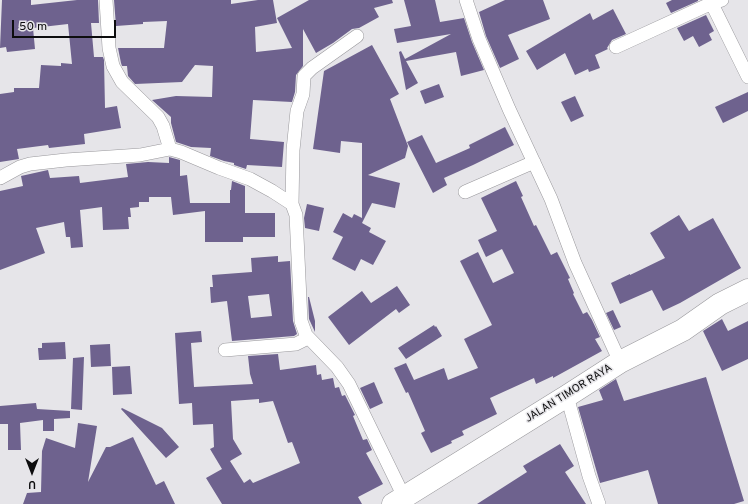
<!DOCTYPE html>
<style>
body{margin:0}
#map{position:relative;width:748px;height:504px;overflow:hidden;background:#e6e5e9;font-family:Overpass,sans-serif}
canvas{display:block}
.north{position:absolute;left:12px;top:452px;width:40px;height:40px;-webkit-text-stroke:3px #e6e5e9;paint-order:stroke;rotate:180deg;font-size:11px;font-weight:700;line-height:16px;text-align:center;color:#0d0d0e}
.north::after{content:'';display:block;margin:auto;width:14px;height:18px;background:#0d0d0e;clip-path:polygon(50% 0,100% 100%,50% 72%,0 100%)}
.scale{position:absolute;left:12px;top:20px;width:104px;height:18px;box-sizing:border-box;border:2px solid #0d0d0e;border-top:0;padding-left:5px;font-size:12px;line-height:14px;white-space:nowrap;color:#0d0d0e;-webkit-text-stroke:3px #e6e5e9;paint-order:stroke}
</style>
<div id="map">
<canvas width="748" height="504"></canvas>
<div class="north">U</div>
<div class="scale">50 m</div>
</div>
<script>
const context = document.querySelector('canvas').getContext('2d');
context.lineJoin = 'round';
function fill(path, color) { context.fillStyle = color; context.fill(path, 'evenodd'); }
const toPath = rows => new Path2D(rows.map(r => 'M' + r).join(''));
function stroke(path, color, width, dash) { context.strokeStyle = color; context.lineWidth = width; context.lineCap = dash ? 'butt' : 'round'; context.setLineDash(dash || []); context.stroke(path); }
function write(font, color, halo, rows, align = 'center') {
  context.font = font + ' Overpass,sans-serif'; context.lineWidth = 3; context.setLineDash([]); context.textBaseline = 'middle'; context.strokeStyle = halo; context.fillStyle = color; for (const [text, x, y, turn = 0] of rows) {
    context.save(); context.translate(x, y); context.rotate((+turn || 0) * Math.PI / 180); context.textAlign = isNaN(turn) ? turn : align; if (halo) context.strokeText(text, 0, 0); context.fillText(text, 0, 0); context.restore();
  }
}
const building = toPath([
 [2,0,31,0,31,5,77,0,98,0,99,23,91,23,94,57,103,57,104,60,105,108,117,106,121,128,84,134,85,144,49,148,48,145,17,149,19,159,0,162,0,94,14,92,14,88,39,88,41,65,61,66,61,63,72,64,68,24,33,28,35,49,7,52,6,47,0,48],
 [114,0,231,0,231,4,258,0,273,0,277,23,255,27,256,52,292,48,277,18,309,0,392,0,393,3,374,8,379,17,359,28,352,29,333,43,316,53,303,29,303,66,296,75,295,92,292,102,253,100,250,139,284,142,282,167,247,165,246,169,234,165,234,163,224,161,210,156,211,148,191,147,176,142,171,123,171,117,152,100,176,96,212,97,213,66,195,65,182,82,135,84,128,76,127,66,122,66,121,63,118,48,164,48,167,21,143,22,143,24,116,26],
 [404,0,435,0,440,22,464,18,472,42,484,70,461,76,456,52,406,61,418,83,406,90,399,52,401,51,405,59,451,34,397,43,394,29,411,26],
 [505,0,543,0,550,19,508,35,519,59,500,68,486,36,479,12],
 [672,0,698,0,698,1,671,13,666,3],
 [613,9,626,34,612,40,607,48,608,49,595,55,600,68,589,72,588,69,575,75,565,53,537,70,526,51,590,13,593,20],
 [706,15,714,31,709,34,712,40,699,47,693,36,684,41,677,28],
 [372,45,399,94,390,99,408,146,405,158,368,175,400,183,395,208,372,203,362,223,371,228,369,232,386,241,373,265,361,259,355,271,332,259,343,237,333,232,343,213,352,218,354,214,362,218,362,143,341,141,340,153,313,149,324,71],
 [439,84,444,97,425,104,420,91],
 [748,92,748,111,723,123,715,107],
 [575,96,584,116,571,122,561,102],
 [505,127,514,145,473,165,444,178,447,185,433,193,407,142,422,135,436,163,470,148,469,145],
 [169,157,180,160,180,176,187,175,190,203,230,203,230,190,231,190,232,181,245,186,245,213,275,213,275,237,243,237,243,242,205,242,205,211,173,215,171,197,149,197,149,202,139,202,139,207,130,208,131,217,128,217,129,229,103,230,102,207,80,210,83,247,71,248,70,237,66,237,64,222,36,228,45,253,0,270,0,191,23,186,21,176,48,170,50,178,79,176,80,183,128,177,126,164,148,162,169,163],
 [516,181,523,196,521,197,534,226,536,225,551,255,557,252,570,278,568,279,574,293,573,294,583,314,587,312,592,320,600,337,595,339,602,351,553,378,553,376,536,384,534,378,490,398,497,414,462,431,464,435,451,441,452,443,431,453,421,433,425,431,408,392,406,393,394,368,406,363,414,380,444,368,448,380,478,368,464,339,492,325,460,261,478,252,493,283,514,273,502,249,486,257,478,240,497,231,481,198],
 [307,204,324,208,319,231,305,228,304,218],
 [679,215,689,231,713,218,741,268,680,303,663,311,652,290,620,304,611,283,630,274,630,275,665,258,650,233],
 [278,256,278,262,290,261,293,321,297,334,294,336,232,341,227,301,211,303,210,287,213,287,212,275,252,272,251,258],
 [269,294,272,316,251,318,248,296],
 [397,286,410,305,399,313,396,309,349,345,328,317,362,291,371,303],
 [308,297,309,297,315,321,315,332,309,319],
 [613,310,621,327,614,330,606,313],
 [722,319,728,331,748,321,748,359,722,371,703,331],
 [434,325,435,327,436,326,442,336,406,359,398,348],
 [201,331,202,342,191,343,194,387,253,384,250,374,248,356,278,354,280,370,316,365,317,375,321,374,322,380,333,378,335,388,339,387,342,396,345,395,355,415,353,416,363,440,367,439,372,450,366,453,383,484,358,497,362,504,222,504,206,478,222,469,210,449,214,447,213,424,193,425,192,403,179,404,175,333],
 [259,399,259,403,273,401,288,443,292,442,300,463,253,483,250,479,244,483,230,461,242,454,233,439,231,401],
 [65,342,66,359,39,360,38,348,42,348,42,343],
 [110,344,111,366,91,367,90,345],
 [84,357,82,410,71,409,73,358],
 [130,366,132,394,113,395,112,367],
 [706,377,744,501,734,504,658,504,648,470,600,483,578,407,603,400,599,390,616,379,624,401],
 [374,382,383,403,370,409,360,388],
 [36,403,37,409,70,411,70,418,54,419,54,431,43,431,43,420,20,423,21,450,8,450,8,424,0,424,0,406],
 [122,408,162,428,179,447,166,458,121,409],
 [78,423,97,426,88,482,106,447,110,447,133,437,156,485,164,481,175,504,23,504,27,493,41,492,42,451,46,438,75,448],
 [560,444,574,466,565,472,586,504,477,504,527,472,523,466]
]);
const minor = toPath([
 [106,0,109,48,113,66,122,82,158,117,163,126,170,149],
 [466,0,479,39,509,109,551,199,575,263,620,362],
 [710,0,748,77],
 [616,47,712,3,722,0],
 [0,178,20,167,30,164,66,160,140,155,170,149,181,152,219,168,250,179,272,191,292,204,296,215,301,321,306,335,337,367,349,384,404,497],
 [465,192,534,162],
 [292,204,293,150,297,111,303,94,304,76,312,68,357,36],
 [225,350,296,344,304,340,306,335],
 [567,396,589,476,599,504]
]);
const trunk = toPath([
 [393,504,567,396,620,362,683,330,720,304,748,290]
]);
const streetNames = [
 ["JALAN TIMOR RAYA",569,394,-32]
];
fill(building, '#6e628e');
stroke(minor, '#99989c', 14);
stroke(trunk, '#99989c', 23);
stroke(minor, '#fff', 13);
stroke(trunk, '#fff', 22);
write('11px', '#0d0d0e', '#e6e5e9', streetNames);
</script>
